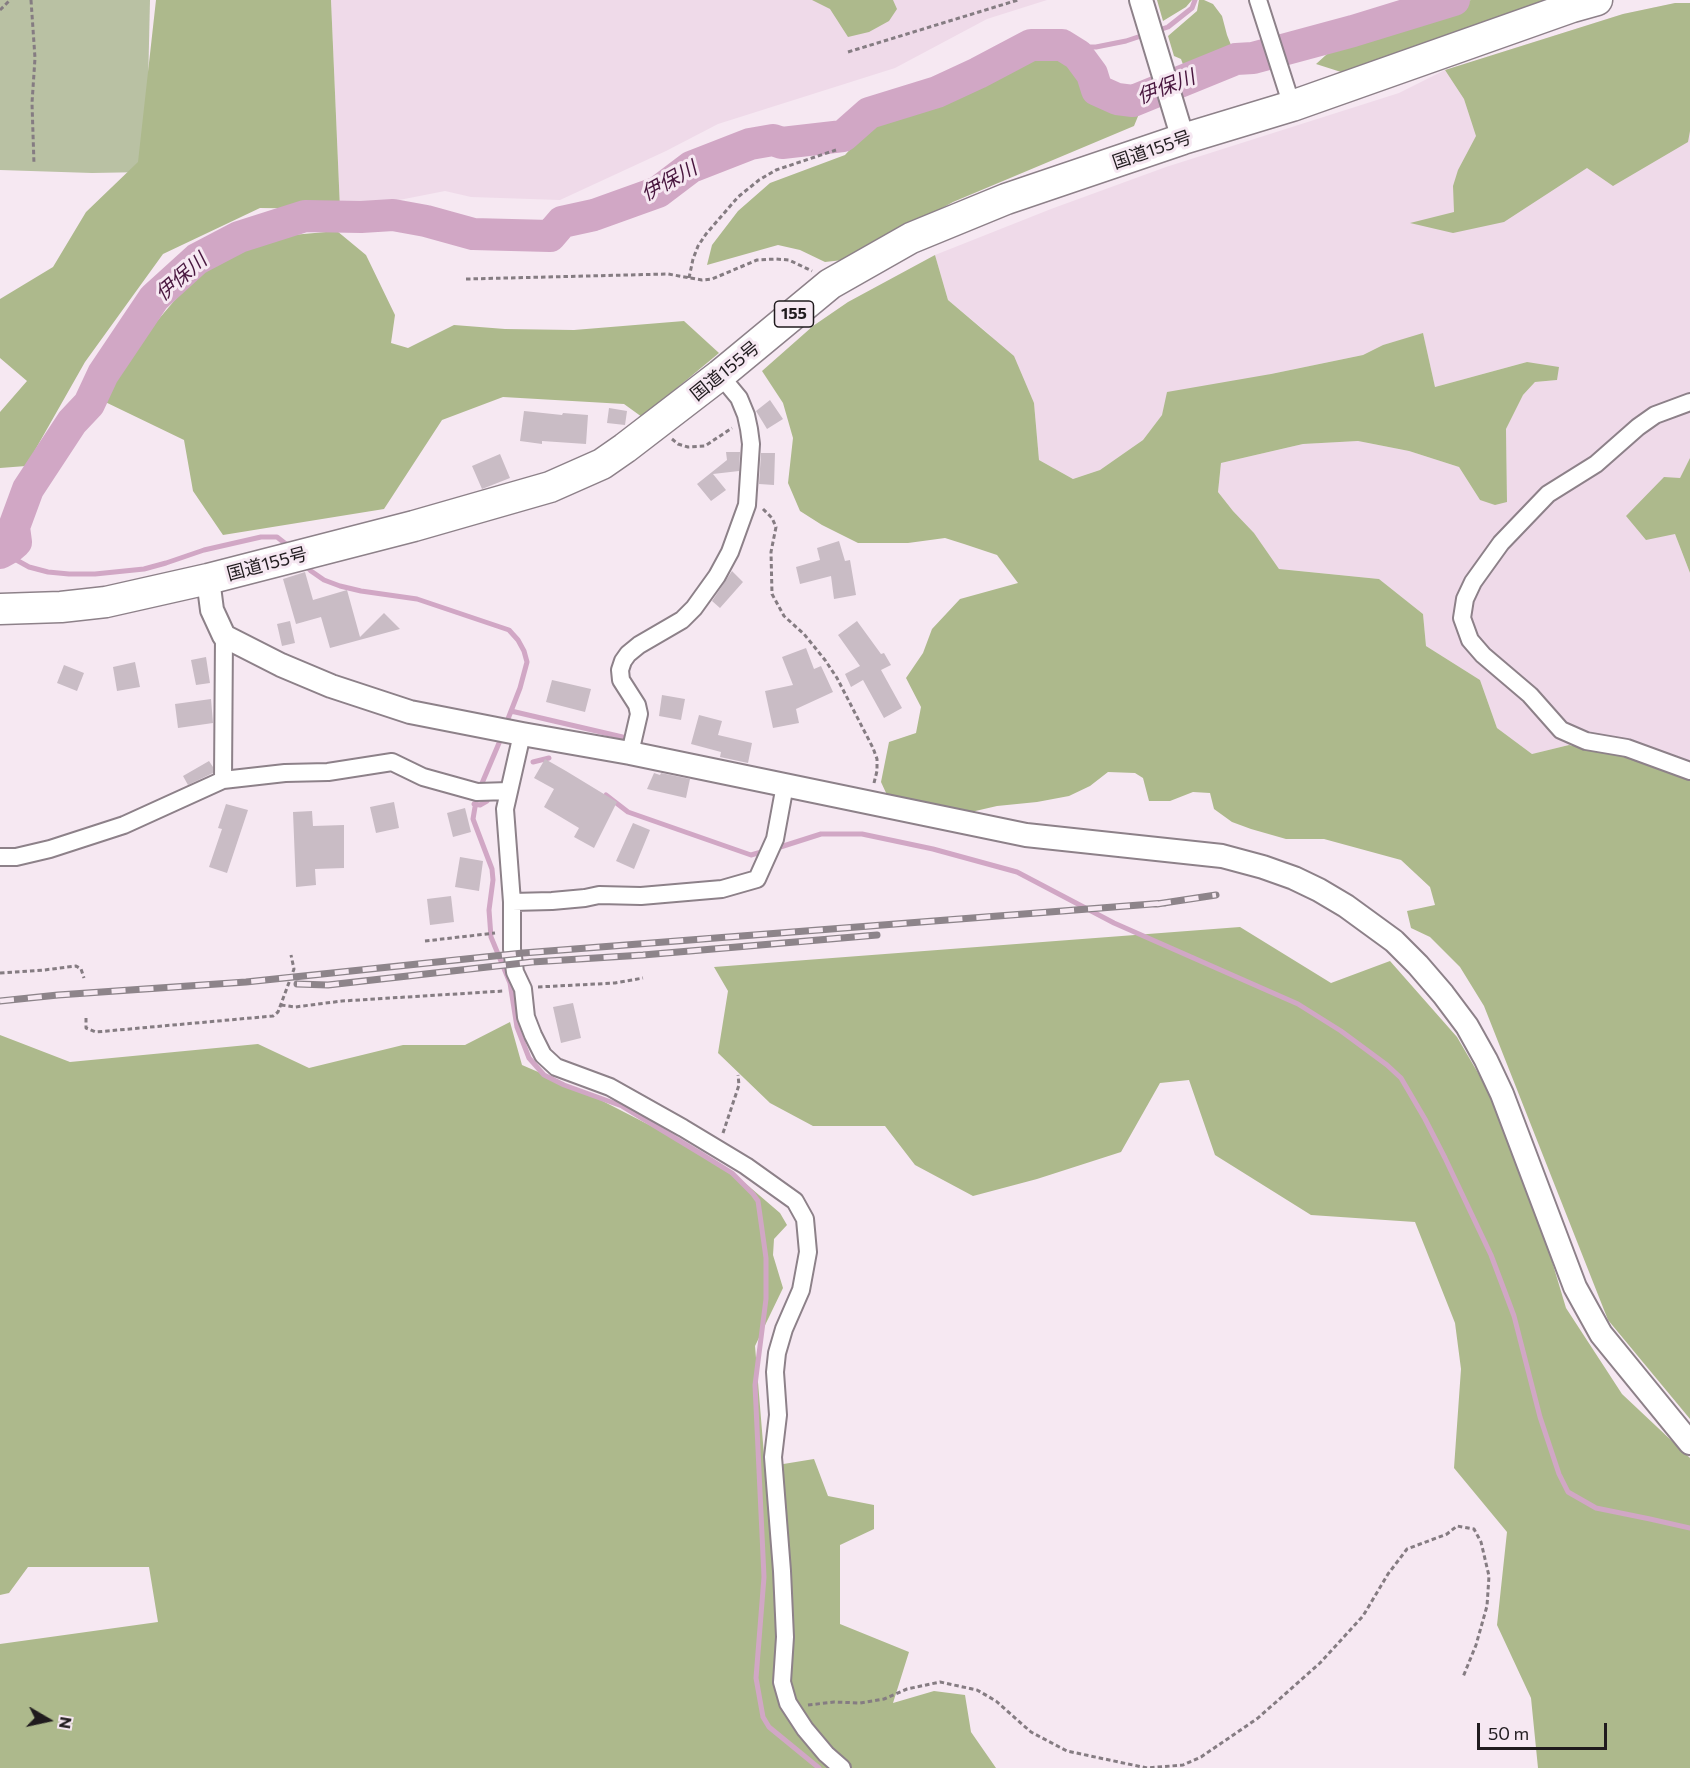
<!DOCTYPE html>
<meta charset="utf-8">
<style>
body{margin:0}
#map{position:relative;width:1690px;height:1768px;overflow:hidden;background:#f6e8f2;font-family:Commissioner,sans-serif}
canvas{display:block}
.north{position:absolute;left:18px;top:1690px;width:60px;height:60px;-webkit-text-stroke:4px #f6e8f2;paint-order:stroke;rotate:99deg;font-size:16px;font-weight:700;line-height:24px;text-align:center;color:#201b1e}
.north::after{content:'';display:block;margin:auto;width:21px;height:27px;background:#201b1e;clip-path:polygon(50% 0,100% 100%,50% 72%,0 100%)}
.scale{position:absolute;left:1477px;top:1723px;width:130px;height:27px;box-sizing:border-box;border:3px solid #201b1e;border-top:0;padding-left:8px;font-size:18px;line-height:21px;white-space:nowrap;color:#201b1e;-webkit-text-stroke:4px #f6e8f2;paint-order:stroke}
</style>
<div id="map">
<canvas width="1690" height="1768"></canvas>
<div class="north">N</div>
<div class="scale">50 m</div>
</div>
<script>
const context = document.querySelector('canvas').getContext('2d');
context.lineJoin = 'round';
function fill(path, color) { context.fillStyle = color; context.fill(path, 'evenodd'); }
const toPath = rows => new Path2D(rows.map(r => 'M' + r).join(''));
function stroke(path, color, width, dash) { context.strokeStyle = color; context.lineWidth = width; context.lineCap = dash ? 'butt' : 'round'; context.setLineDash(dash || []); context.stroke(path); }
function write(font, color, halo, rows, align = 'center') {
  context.font = font + ' Commissioner,"Noto Sans JP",sans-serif'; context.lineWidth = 6; context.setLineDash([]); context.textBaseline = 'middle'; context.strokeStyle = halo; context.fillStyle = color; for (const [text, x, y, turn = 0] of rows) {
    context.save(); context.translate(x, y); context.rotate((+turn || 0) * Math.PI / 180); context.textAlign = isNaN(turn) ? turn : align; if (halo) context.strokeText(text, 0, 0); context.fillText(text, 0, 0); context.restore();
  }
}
const built = toPath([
 [331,0,1047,0,987,19,895,68,718,124,666,151,560,200,471,197,445,191,389,202,340,209],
 [1675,3,1690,3,1690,458,1680,478,1675,534,1690,573,1690,775,1569,745,1532,754,1497,728,1480,680,1426,646,1423,614,1379,579,1279,569,1254,533,1233,511,1218,492,1221,463,1303,444,1358,441,1409,451,1459,467,1480,500,1507,502,1506,429,1523,395,1535,382,1557,380,1527,362,1435,387,1423,334,1383,345,1363,355,1271,374,1162,415,1143,440,1100,470,1073,479,1039,460,1034,403,990,335,948,300,935,255,1051,209,1166,167,1399,93,1445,70,1623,14]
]);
const green = toPath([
 [0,0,150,0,146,172,92,173,0,170]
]);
const forest = toPath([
 [156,0,331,0,340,209,260,208,163,254,85,362,26,466,0,468,0,412,27,381,0,358,0,299,53,267,86,212,138,162],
 [812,0,893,0,897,9,889,21,869,32,848,37,830,9],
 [1157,0,1192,0,1186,7,1163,21],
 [1199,0,1204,0,1213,4,1222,16,1227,35,1235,55,1186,73,1181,59,1174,56,1168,36,1197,11],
 [1471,0,1552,0,1341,72,1316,64,1346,37],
 [1675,3,1690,3,1690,131,1688,142,1613,186,1587,168,1504,222,1453,233,1410,223,1454,212,1453,186,1458,170,1476,136,1464,99,1445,70,1623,14],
 [1062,53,1074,61,1086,76,1091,90,1110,106,1129,106,1141,109,1134,126,953,202,852,259,825,262,800,250,778,245,707,265,712,245,738,211,770,183,845,155,855,144,869,121,916,107,975,84,1017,62,1039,55],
 [337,231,366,255,395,315,391,343,408,348,454,325,505,329,574,330,684,321,719,353,642,417,624,404,503,397,442,420,384,509,223,535,193,491,184,440,99,399,141,340,191,281,259,238],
 [935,255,948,300,1014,356,1034,403,1039,460,1073,479,1100,470,1143,440,1162,415,1167,392,1271,374,1363,355,1383,345,1423,333,1435,387,1527,362,1559,367,1557,380,1535,382,1523,395,1506,429,1507,502,1495,505,1480,500,1459,467,1409,451,1358,441,1303,444,1221,463,1218,492,1233,511,1254,533,1279,569,1379,579,1423,614,1426,646,1480,680,1497,728,1532,754,1569,745,1643,760,1690,775,1690,1419,1608,1320,1484,1006,1460,967,1430,937,1411,928,1407,911,1435,905,1430,887,1401,860,1324,839,1286,839,1251,829,1232,822,1214,809,1210,793,1193,792,1170,801,1149,801,1143,778,1135,773,1108,772,1090,786,1069,796,1037,802,997,806,971,812,887,795,881,782,889,742,916,733,921,707,906,678,923,653,932,629,960,599,1018,583,997,555,964,544,945,538,908,543,858,543,822,525,800,511,788,483,793,438,783,403,762,371,813,326,848,302],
 [1690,458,1690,573,1675,534,1646,540,1626,516,1664,477,1680,478],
 [1240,927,1331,983,1390,961,1457,1037,1495,1102,1542,1228,1566,1308,1622,1394,1690,1458,1690,1768,1538,1768,1531,1698,1497,1625,1507,1532,1454,1468,1461,1369,1455,1323,1415,1222,1311,1215,1215,1155,1189,1080,1160,1083,1121,1152,1037,1179,973,1196,915,1165,885,1126,813,1126,770,1103,718,1053,728,991,714,967],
 [510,1022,522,1065,587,1093,659,1130,745,1183,780,1213,787,1225,774,1239,773,1255,783,1288,755,1346,765,1467,814,1459,828,1496,874,1505,874,1529,840,1545,840,1624,909,1652,893,1703,934,1691,965,1695,971,1732,996,1768,0,1768,0,1644,158,1622,149,1567,28,1567,9,1593,0,1595,0,1035,70,1062,258,1044,309,1068,403,1045,465,1045]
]);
const stream = toPath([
 [1156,31,1168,27,1192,8,1195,0],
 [1065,47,1096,47,1126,41,1147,34],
 [2,552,29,567,48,572,69,574,95,574,144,569,166,563,204,550,261,537,277,537,291,548],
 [305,564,311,571,324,580,340,586,361,591,417,599,509,630,518,640,524,651,527,662,520,688,506,724],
 [511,711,631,739],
 [502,736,477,795,473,819,492,869,493,880,489,910,491,937,510,983,517,1027,529,1058,544,1075,564,1085,622,1106,703,1155,732,1173,753,1194,758,1201,766,1258,766,1299,755,1385,764,1577,756,1678,763,1717,769,1727,819,1768],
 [533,762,549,758],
 [606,795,628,812,751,855,765,851],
 [474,804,480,805,487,801],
 [774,849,821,834,862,834,933,849,1017,872,1114,923,1298,1004,1341,1031,1387,1065,1401,1078,1425,1119,1445,1158,1491,1255,1514,1316,1540,1417,1559,1474,1568,1492,1596,1508,1650,1519,1690,1528]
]);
const river = toPath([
 [0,553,9,548,16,542,14,527,28,489,72,422,89,404,103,374,154,298,197,259,239,237,305,216,361,217,393,215,426,221,473,234,550,236,562,222,594,215,658,192,691,167,750,144,773,140,782,143,843,136,869,113,937,92,978,73,1031,45,1062,45,1078,55,1092,74,1097,90,1117,99,1133,101,1236,59,1253,58,1353,31,1454,0]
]);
const building = toPath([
 [770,400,783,419,767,429,756,411],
 [609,408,627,411,625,425,607,423],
 [524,411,562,415,563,413,588,415,586,444,542,441,542,444,520,441],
 [726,452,740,452,739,471,713,474,726,490,711,501,697,484,727,460],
 [761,453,775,453,774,485,759,484],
 [500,454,510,478,482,489,472,466],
 [839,541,845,561,850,560,856,595,834,599,831,576,800,584,796,567,820,560,817,548],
 [732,571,743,582,720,608,712,601],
 [305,572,313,600,347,590,360,637,384,613,400,629,330,648,321,617,296,624,283,579],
 [290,621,295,643,282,646,277,624],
 [857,621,881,654,884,653,891,665,881,670,902,708,884,718,863,680,851,687,845,674,860,666,838,635],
 [806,648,814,669,821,666,833,692,796,709,799,723,773,728,765,691,793,685,782,657],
 [206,657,210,683,196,685,191,660],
 [135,662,140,687,117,691,113,667],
 [64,665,84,673,77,691,57,683],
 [552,680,591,689,585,712,546,702],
 [662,695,685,699,681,720,659,716],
 [211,699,213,723,178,728,175,704],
 [699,715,722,721,718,735,752,743,748,763,720,757,721,752,691,744],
 [545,759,566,771,617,802,594,848,574,837,579,828,544,807,554,789,534,778],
 [209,761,213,767,213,773,188,785,183,776],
 [654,773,660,775,661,773,690,779,686,798,647,789],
 [394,802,399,828,376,833,370,807],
 [226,804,248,810,227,873,209,867,222,829,218,828],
 [465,808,471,832,453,837,447,813],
 [312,811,313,826,344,825,344,868,315,869,316,885,296,887,293,812],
 [633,823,650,830,634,869,616,861],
 [460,857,483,861,479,891,455,887],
 [451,896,454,922,430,925,427,899],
 [573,1003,581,1038,561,1043,553,1007]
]);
const path = toPath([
 [31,0,35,58,32,103,34,164],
 [0,10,10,0],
 [848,52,1018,0],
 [689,278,693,259,698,246,706,234,738,197,759,180,776,170,836,150],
 [466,279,668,274,702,280,712,279,757,260,776,259,789,260,812,271],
 [672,439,678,444,688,447,705,446,732,428],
 [763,509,772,518,776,527,771,552,772,594,784,616,804,634,825,660,837,678,873,748,877,759,877,771,874,783],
 [425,941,495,933],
 [0,973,44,970,76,966,81,969,84,978],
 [538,987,615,983,643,978],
 [281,1005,295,1007,342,1001,504,991],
 [86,1018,86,1028,96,1032,273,1016,278,1012,294,969,291,955],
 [723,1133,739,1085,738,1075],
 [808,1705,834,1702,860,1703,884,1699,907,1689,940,1682,977,1690,996,1701,1031,1732,1067,1751,1147,1768,1183,1765,1201,1757,1258,1718,1320,1663,1363,1616,1388,1574,1407,1549,1447,1534,1457,1526,1474,1529,1481,1542,1489,1576,1487,1606,1476,1645,1463,1677]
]);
const street = toPath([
 [1258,0,1292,106],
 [1690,402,1655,415,1638,427,1596,464,1548,494,1501,543,1473,582,1465,599,1462,618,1470,640,1483,655,1530,695,1561,730,1586,741,1627,748,1690,771],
 [522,734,505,809,512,902,512,949,515,972,523,989,526,1017,533,1035,543,1055,556,1067,610,1087,683,1128,746,1166,795,1201,805,1219,808,1252,801,1290,784,1329,777,1353,775,1372,778,1415,773,1457,782,1571,785,1637,782,1682,788,1703,805,1729,826,1754,842,1768],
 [630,753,639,714,637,705,621,680,620,670,623,661,628,654,639,645,682,620,694,608,717,576,730,552,747,505,751,444,749,429,746,415,739,398,720,375],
 [223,780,224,636],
 [0,857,16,857,50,849,124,825,223,780,285,773,328,772,392,762,423,777,477,792,509,791],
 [512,902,552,901,585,898,599,895,641,896,722,889,757,879,775,839,785,785]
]);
const secondary = toPath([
 [1141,0,1183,139],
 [208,579,212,610,224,636,281,665,331,686,410,712,522,734,630,753,1026,835,1222,856,1263,867,1294,878,1319,890,1346,906,1394,941,1418,965,1443,994,1467,1026,1486,1060,1502,1094,1575,1287,1601,1334,1690,1443]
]);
const highway = toPath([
 [0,609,61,607,106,602,208,579,414,526,550,487,602,464,625,448,720,375,830,284,911,238,1006,199,1183,139,1292,106,1572,7,1597,0]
]);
const rail = toPath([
 [1157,904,1216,895],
 [297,984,328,985,532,962,643,955,877,935],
 [0,1001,58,995,246,982,523,953,1165,903]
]);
const shields = [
 [794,314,39]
];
const shieldNames = [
 ["155",794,314]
];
const streetNames = [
 ["国道155号",1152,150,-19],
 ["国道155号",725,371,-39],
 ["国道155号",267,564,-15]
];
const waterNames = [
 ["伊保川",1166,87,-21],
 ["伊保川",669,181,-29],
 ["伊保川",181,277,-41]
];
fill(built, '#efdae9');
fill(green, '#b9c1a3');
fill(forest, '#adb98c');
stroke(stream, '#d1a7c5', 5);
stroke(river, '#d1a7c5', 32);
fill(building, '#c9bcc5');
stroke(street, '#8d8189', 20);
stroke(secondary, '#8d8189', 26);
stroke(highway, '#8d8189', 33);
stroke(path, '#857c82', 3, [4.5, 3]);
stroke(street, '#fff', 16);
stroke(secondary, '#fff', 22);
stroke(highway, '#fff', 30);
stroke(rail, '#8d848a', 7);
stroke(rail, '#f6e8f2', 4.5, [14]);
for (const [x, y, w] of shields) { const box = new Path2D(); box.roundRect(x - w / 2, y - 13, w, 26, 4.5); context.fillStyle = '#f6e8f2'; context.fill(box); stroke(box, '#201b1e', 1.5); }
write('bold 16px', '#201b1e', null, shieldNames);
write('18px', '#201b1e', '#f6e8f2', streetNames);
write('italic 20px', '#48163e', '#f6e8f2', waterNames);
</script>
